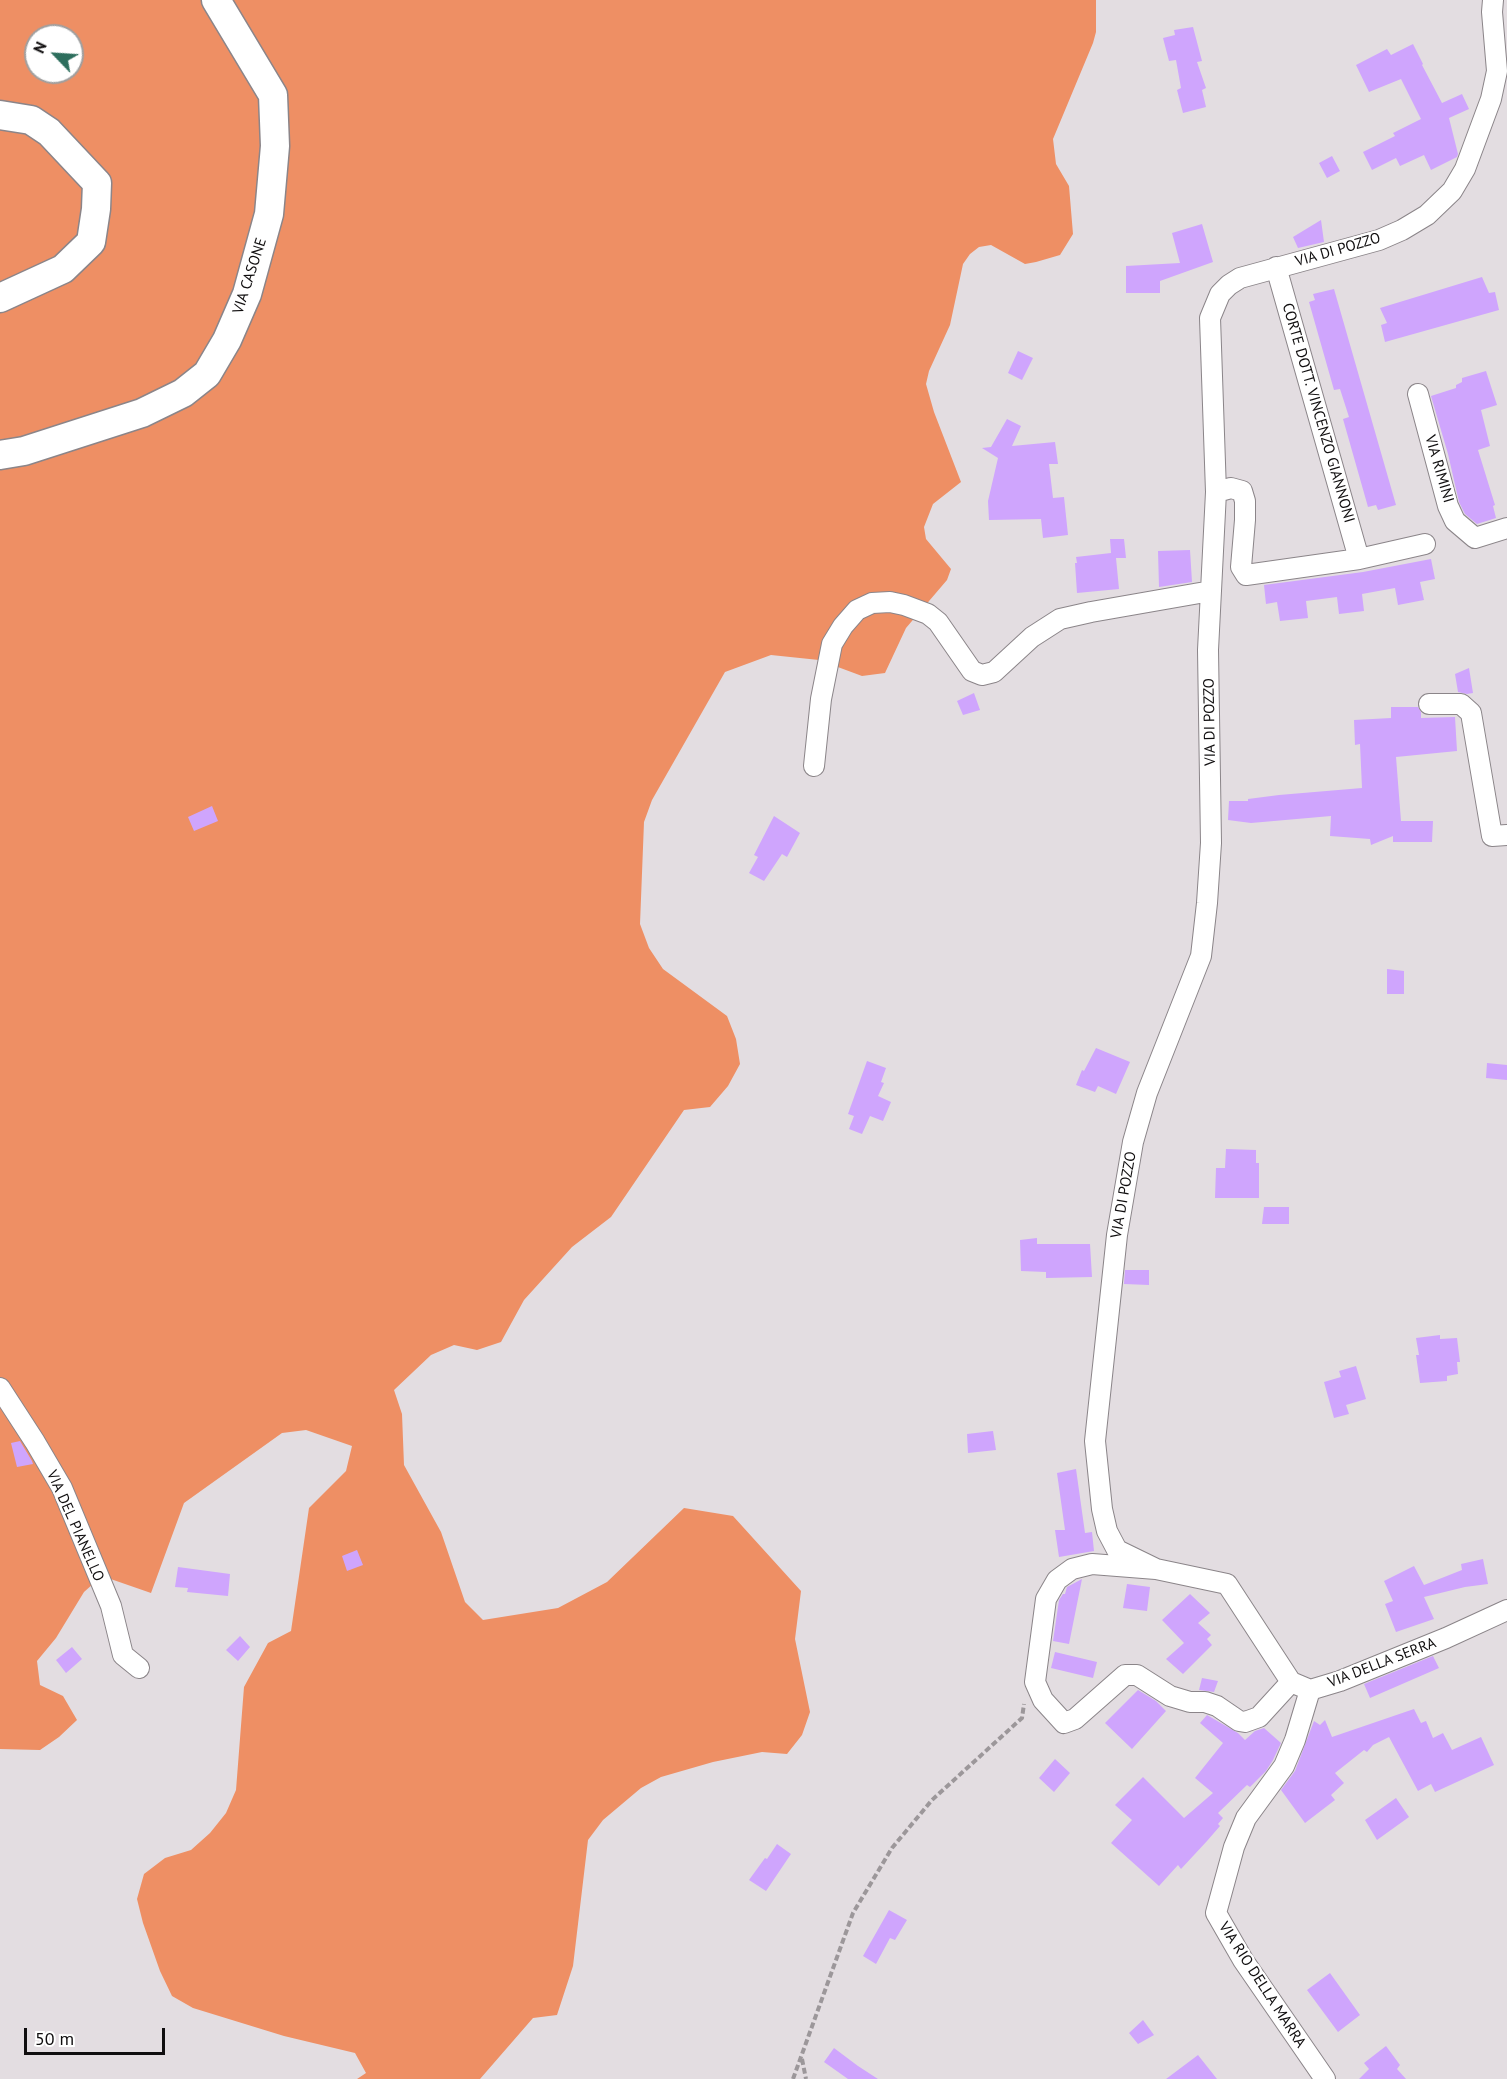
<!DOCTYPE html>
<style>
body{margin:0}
#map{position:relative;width:1507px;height:2079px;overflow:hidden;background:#e3dde1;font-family:"PT Sans",sans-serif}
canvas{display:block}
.north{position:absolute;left:24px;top:24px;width:60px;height:60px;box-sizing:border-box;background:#fff;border:2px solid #9f9f9f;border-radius:50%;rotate:295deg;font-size:16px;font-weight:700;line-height:24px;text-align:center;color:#100e0f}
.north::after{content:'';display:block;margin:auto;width:21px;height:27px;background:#2d6e5d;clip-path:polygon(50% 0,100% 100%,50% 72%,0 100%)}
.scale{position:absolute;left:24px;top:2028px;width:141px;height:27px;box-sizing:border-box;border:3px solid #100e0f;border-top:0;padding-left:8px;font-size:18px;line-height:21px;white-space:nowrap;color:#100e0f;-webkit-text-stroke:4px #fff;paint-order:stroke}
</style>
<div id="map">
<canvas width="1507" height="2079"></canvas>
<div class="north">N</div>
<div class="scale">50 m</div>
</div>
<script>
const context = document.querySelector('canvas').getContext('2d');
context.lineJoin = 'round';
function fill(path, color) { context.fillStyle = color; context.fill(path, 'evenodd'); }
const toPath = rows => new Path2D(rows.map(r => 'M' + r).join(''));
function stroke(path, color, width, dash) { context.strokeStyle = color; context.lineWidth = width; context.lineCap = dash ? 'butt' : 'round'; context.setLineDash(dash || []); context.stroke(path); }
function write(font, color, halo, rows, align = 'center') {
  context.font = font + ' "PT Sans",sans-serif'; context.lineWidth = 4.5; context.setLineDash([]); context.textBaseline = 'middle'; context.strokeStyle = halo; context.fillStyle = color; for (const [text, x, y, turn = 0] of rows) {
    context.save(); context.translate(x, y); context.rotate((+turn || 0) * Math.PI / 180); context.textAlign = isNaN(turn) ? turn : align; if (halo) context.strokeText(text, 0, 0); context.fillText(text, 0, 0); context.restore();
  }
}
const forest = toPath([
 [0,0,1096,0,1096,32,1093,43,1053,139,1056,164,1069,186,1073,234,1060,255,1036,262,1025,264,991,245,979,247,970,254,963,264,950,325,929,371,926,384,934,412,961,482,933,504,924,527,926,539,951,569,947,580,906,628,885,673,862,676,819,660,771,655,725,672,652,800,644,822,640,924,649,948,663,969,727,1016,736,1039,740,1064,728,1086,710,1107,684,1110,611,1217,572,1247,524,1300,501,1342,477,1350,454,1345,431,1355,394,1390,402,1414,404,1465,441,1532,465,1602,483,1620,558,1608,607,1582,684,1508,733,1516,801,1591,795,1639,810,1712,802,1735,787,1754,762,1752,713,1762,661,1777,641,1788,603,1820,588,1840,573,1966,557,2015,533,2018,480,2079,357,2079,366,2073,355,2053,284,2036,193,2008,172,1996,160,1971,143,1923,137,1899,144,1874,165,1858,191,1850,210,1833,226,1813,236,1790,244,1687,268,1643,291,1631,309,1508,346,1471,352,1446,306,1430,282,1433,184,1503,151,1593,102,1576,84,1592,56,1638,37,1661,40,1685,63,1696,77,1720,59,1737,40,1750,0,1749],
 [36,36,72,36,72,72,36,72]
]);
const building = toPath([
 [1193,27,1202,61,1197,62,1206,88,1202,90,1206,107,1183,113,1177,90,1181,88,1176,60,1169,61,1163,38,1175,35,1174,30],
 [1413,44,1423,64,1422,65,1442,103,1462,94,1469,109,1449,118,1458,154,1457,157,1431,170,1424,155,1400,166,1396,158,1372,170,1363,152,1395,136,1393,133,1421,119,1401,79,1369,92,1356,65,1387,49,1391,55],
 [1332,156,1340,171,1327,178,1319,163],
 [1321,220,1324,242,1298,248,1293,237],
 [1202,224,1213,262,1160,281,1160,293,1126,293,1126,266,1180,263,1172,233],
 [1482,277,1489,293,1495,292,1499,310,1385,342,1381,325,1387,323,1380,308],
 [1334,289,1396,505,1378,510,1376,505,1368,507,1343,419,1349,417,1340,389,1334,390,1309,302,1315,300,1313,294],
 [1018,351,1033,358,1022,380,1008,373],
 [1486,371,1497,405,1481,410,1490,446,1478,450,1495,505,1493,506,1496,518,1477,524,1465,514,1459,502,1448,454,1431,396,1456,388,1456,385,1462,382,1462,378],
 [1007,419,1021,426,1012,446,1055,442,1058,464,1049,464,1053,498,1064,497,1068,535,1043,538,1041,519,989,520,988,501,998,458,982,448,991,447],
 [1110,539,1124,539,1126,558,1116,558,1119,589,1077,593,1075,563,1077,563,1076,557,1111,553],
 [1190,550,1192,582,1159,587,1158,551],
 [1431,559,1435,579,1420,582,1424,600,1398,605,1395,588,1362,594,1364,611,1339,614,1337,597,1306,601,1308,618,1280,621,1277,602,1266,604,1264,585,1363,572],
 [1469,668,1473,693,1467,694,1458,692,1455,674],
 [974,693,980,710,963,715,957,701],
 [1391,707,1418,707,1421,712,1421,718,1455,717,1457,751,1396,757,1401,821,1433,821,1432,842,1393,842,1393,836,1371,845,1370,839,1330,836,1331,816,1251,823,1228,820,1229,801,1248,801,1248,799,1279,795,1362,788,1360,744,1355,745,1354,720,1391,718],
 [212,806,218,821,194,831,188,817],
 [774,816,800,833,787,857,782,854,764,881,749,873,758,857,754,855],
 [1387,969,1404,971,1404,994,1387,994],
 [1096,1048,1130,1062,1116,1094,1098,1086,1095,1092,1076,1085,1082,1070,1084,1071],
 [867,1061,886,1068,881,1082,884,1083,878,1096,891,1102,883,1121,870,1116,862,1134,849,1129,854,1116,848,1114],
 [1487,1063,1507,1065,1507,1080,1486,1078],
 [1226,1149,1256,1150,1256,1163,1259,1163,1259,1198,1215,1198,1216,1168,1225,1168],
 [1264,1207,1289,1207,1289,1224,1262,1224],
 [1037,1238,1037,1244,1090,1244,1092,1277,1046,1278,1046,1272,1021,1271,1020,1240],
 [1125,1270,1149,1270,1149,1285,1124,1284],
 [1440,1335,1440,1339,1457,1338,1460,1362,1457,1362,1458,1374,1447,1376,1447,1381,1420,1383,1416,1355,1419,1355,1416,1338],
 [1356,1366,1366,1399,1346,1405,1349,1414,1334,1418,1324,1382,1341,1377,1339,1371],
 [993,1431,996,1450,968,1453,967,1434],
 [20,1441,32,1461,33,1464,17,1467,11,1443],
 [1076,1469,1085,1533,1092,1532,1094,1551,1059,1557,1055,1530,1065,1530,1057,1473],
 [357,1550,363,1565,347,1571,342,1556],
 [1483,1559,1488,1584,1465,1587,1424,1597,1434,1619,1396,1632,1385,1604,1393,1601,1384,1581,1414,1566,1424,1585,1462,1570,1461,1564],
 [178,1567,230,1574,228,1596,187,1592,188,1588,175,1587],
 [1082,1579,1069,1644,1053,1641,1059,1600,1063,1594,1065,1594,1067,1587],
 [1127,1584,1150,1587,1147,1611,1123,1608],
 [1190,1594,1210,1613,1198,1623,1211,1635,1207,1639,1212,1645,1183,1674,1166,1659,1184,1643,1162,1620],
 [240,1636,250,1647,238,1661,226,1650],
 [72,1647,82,1659,66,1673,56,1660],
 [1055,1652,1097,1662,1093,1678,1051,1668],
 [1433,1656,1439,1668,1370,1698,1364,1684],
 [1202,1678,1218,1681,1214,1692,1199,1690],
 [1138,1690,1156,1701,1166,1711,1132,1749,1105,1723],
 [1414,1709,1421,1723,1426,1721,1433,1738,1443,1733,1452,1750,1481,1737,1494,1765,1435,1792,1431,1784,1418,1791,1389,1737,1373,1745,1367,1752,1364,1750,1335,1773,1344,1783,1331,1795,1335,1800,1305,1823,1281,1790,1295,1771,1314,1721,1320,1725,1325,1720,1332,1737],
 [1207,1715,1238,1733,1245,1740,1255,1731,1264,1728,1281,1743,1273,1760,1266,1771,1250,1787,1247,1785,1218,1813,1223,1818,1218,1824,1220,1826,1207,1841,1181,1869,1178,1865,1159,1886,1111,1843,1132,1820,1115,1805,1143,1777,1184,1818,1213,1793,1195,1778,1223,1743,1200,1723],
 [1055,1759,1070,1773,1054,1792,1039,1778],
 [1396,1798,1409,1817,1377,1840,1365,1820],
 [777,1844,791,1854,766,1891,749,1880,765,1858,767,1859],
 [889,1910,907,1920,895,1940,890,1938,876,1964,863,1956],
 [1330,1973,1360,2015,1338,2032,1307,1990],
 [1143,2020,1154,2035,1138,2044,1129,2033],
 [1386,2046,1400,2065,1397,2069,1406,2079,1359,2079,1369,2069,1364,2063],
 [834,2048,858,2066,878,2079,848,2079,824,2062],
 [1198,2055,1217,2079,1166,2079]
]);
const path = toPath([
 [802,2059,806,2079],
 [793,2079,853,1913,892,1848,932,1800,1022,1718,1024,1704]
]);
const street = toPath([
 [1276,267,1359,559],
 [1418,394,1448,506,1455,521,1475,538,1507,528],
 [1216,492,1231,488,1242,491,1245,501,1245,520,1241,567,1246,575,1359,559,1425,544],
 [1429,704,1461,704,1471,713,1492,836,1507,835],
 [814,766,821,699,832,644,843,626,857,610,872,603,890,602,904,605,928,614,938,622,972,671,982,675,994,672,1032,637,1060,619,1091,612,1211,591],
 [0,1388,35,1442,62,1488,111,1606,123,1655,139,1668],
 [1156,1569,1117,1550,1107,1531,1102,1509,1095,1441,1117,1235,1133,1142,1147,1093,1201,956,1207,903,1211,843,1208,650,1216,492,1210,318,1220,294,1229,285,1240,278,1379,240,1402,230,1427,215,1452,191,1465,169,1491,99,1497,71,1492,12,1493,0],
 [1291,1682,1259,1717,1245,1722,1239,1721,1217,1706,1205,1702,1190,1702,1170,1696,1137,1675,1125,1675,1075,1719,1064,1723,1043,1700,1035,1682,1046,1599,1057,1580,1072,1569,1092,1564,1156,1569,1227,1584,1291,1682,1310,1690,1340,1681,1446,1638,1507,1610],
 [1310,1690,1295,1740,1284,1766,1246,1818,1234,1847,1216,1913,1243,1960,1325,2079]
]);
const secondary = toPath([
 [0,115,31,120,49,132,97,183,96,209,91,242,63,269,0,298],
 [0,455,24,451,142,413,183,393,207,374,227,340,247,294,269,214,275,146,273,95,216,0]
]);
const streetNames = [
 ["VIA DI POZZO",1338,250,-16],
 ["VIA CASONE",250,276,-72],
 ["CORTE DOTT. VINCENZO GIANNONI",1318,413,74],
 ["VIA RIMINI",1439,469,74],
 ["VIA DI POZZO",1210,722,-91],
 ["VIA DI POZZO",1124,1195,-80],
 ["VIA DEL PIANELLO",75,1526,66],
 ["VIA DELLA SERRA",1382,1663,-21],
 ["VIA RIO DELLA MARRA",1262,1985,57]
];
fill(forest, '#ee8f64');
fill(building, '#cfa5fd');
stroke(street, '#8b8589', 22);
stroke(secondary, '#8b8589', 31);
stroke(path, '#9c979a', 4, [6, 3]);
stroke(street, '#fff', 20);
stroke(secondary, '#fff', 28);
write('15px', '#100e0f', '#fff', streetNames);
</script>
